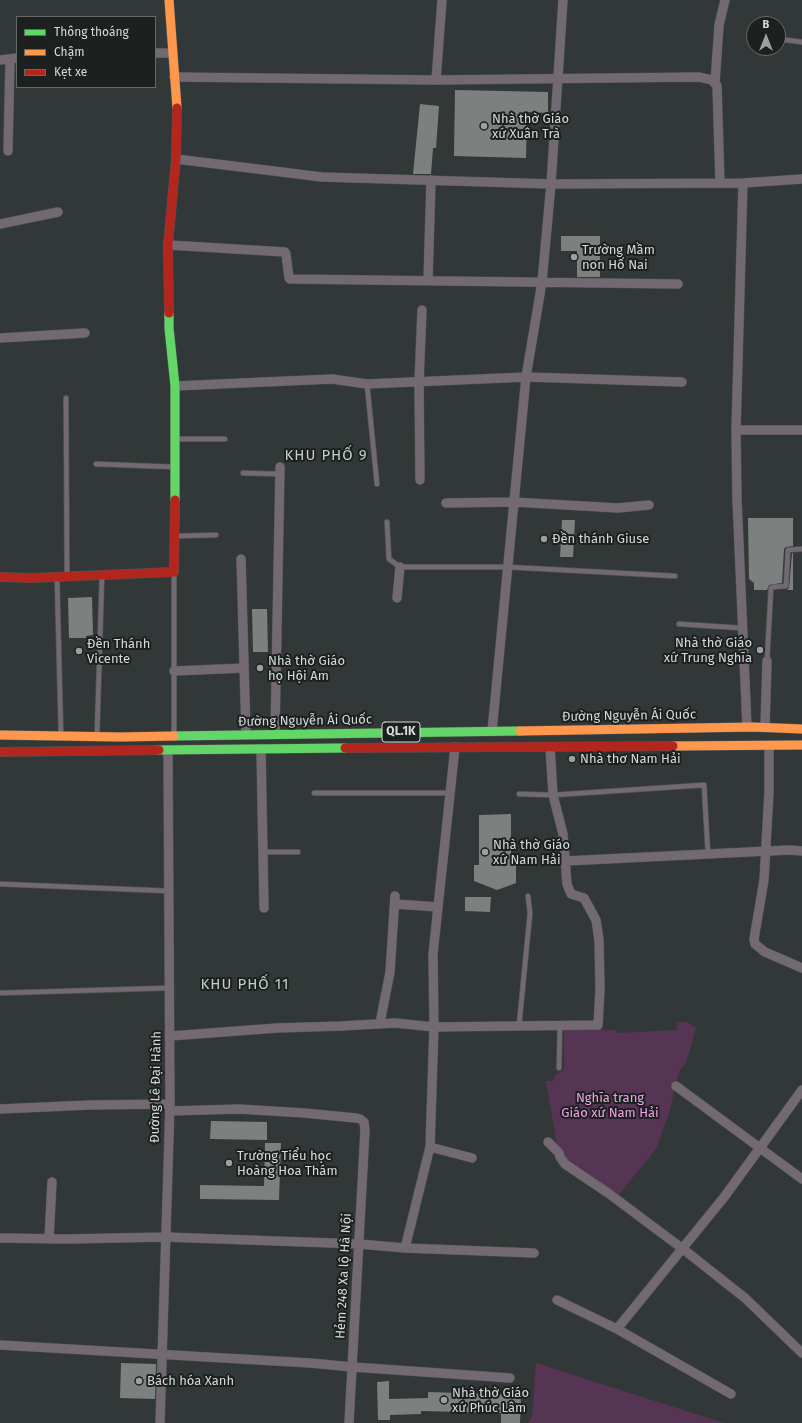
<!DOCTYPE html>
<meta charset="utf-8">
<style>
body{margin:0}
#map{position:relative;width:802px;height:1423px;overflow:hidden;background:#323837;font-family:"Fira Sans",sans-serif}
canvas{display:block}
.legend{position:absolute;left:16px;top:16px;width:140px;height:72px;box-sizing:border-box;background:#1c201f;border:1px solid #666a69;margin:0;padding:5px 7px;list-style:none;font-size:12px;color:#d4dad9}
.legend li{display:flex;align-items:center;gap:8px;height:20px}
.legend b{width:20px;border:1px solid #666a69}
.north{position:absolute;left:746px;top:16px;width:40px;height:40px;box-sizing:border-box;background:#1c201f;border:1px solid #666a69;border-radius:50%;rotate:0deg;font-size:11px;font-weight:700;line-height:16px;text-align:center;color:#d4dad9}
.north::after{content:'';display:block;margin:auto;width:14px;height:18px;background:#9ba1a0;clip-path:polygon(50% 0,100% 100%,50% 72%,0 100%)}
</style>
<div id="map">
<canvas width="802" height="1423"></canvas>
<ul class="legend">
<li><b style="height:5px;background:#63d668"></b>Thông thoáng</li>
<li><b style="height:5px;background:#ff974d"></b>Chậm</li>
<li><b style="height:5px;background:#b3261e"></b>Kẹt xe</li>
</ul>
<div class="north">B</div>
</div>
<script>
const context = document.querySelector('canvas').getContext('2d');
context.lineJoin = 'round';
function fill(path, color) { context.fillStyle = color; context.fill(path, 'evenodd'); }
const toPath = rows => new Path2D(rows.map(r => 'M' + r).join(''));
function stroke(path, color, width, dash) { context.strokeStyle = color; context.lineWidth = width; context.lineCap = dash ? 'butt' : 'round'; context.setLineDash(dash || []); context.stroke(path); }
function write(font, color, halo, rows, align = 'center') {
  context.font = font + ' "Fira Sans",sans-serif'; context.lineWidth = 4; context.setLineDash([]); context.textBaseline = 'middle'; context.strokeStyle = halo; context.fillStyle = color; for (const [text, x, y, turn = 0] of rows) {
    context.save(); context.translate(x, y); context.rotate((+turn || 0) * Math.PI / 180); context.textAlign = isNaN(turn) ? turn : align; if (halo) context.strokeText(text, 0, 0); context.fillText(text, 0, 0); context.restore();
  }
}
const green = toPath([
 [677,1022,687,1022,696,1028,686,1063,679,1071,670,1110,656,1149,618,1196,568,1162,557,1146,546,1081,554,1081,554,1076,564,1070,564,1029,616,1030,616,1033,677,1030],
 [536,1363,724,1423,528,1423,532,1417]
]);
const building = toPath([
 [455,90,548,92,548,113,527,112,526,158,454,156],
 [420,104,439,106,436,148,433,148,431,174,413,174],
 [561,236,600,236,600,277,577,277,577,251,561,251],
 [748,518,793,518,793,546,786,547,784,549,782,583,769,585,767,590,754,590,754,583,749,579],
 [562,520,575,520,573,557,560,557],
 [793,553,793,590,779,590,787,590,789,588,792,554],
 [92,597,93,635,86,636,86,638,69,638,68,598],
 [252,609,267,609,268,652,253,652],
 [511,814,511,864,516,864,516,883,497,890,474,881,474,865,479,865,479,815],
 [465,897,491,897,490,912,465,911],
 [211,1121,267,1122,267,1140,210,1139],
 [265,1143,281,1143,279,1200,200,1199,200,1185,264,1186],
 [121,1363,156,1364,155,1399,120,1398],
 [389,1381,389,1399,428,1398,428,1392,521,1395,520,1423,501,1423,501,1413,421,1411,421,1414,390,1415,390,1420,378,1420,377,1382]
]);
const lane = toPath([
 [778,39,802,42],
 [367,384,377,484],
 [66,398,67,575],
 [177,439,225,439],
 [96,464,175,467],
 [243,473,280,474],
 [387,522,389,559,400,567,507,567,675,576],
 [176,536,216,535],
 [57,578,61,735],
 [679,624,742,628],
 [767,661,771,588,773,587,786,586,788,550,802,549],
 [174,734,174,574],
 [97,735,102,576],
 [314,793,450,793],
 [519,794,553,795,704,785,708,854],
 [263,852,298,852],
 [0,884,169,891],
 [0,993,169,988],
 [519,1026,530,913,528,896],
 [559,1068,560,1025]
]);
const street = toPath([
 [155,53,173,53],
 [0,60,17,58],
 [174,77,436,80,699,77,712,80,717,86,720,183],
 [436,80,442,0],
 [715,83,719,25,725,0],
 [8,151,10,59],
 [176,159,322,177,551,184,743,183,802,179],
 [743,183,736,430,737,499,747,727],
 [0,224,58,212],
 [168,245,285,252,286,254,289,278,290,279,678,284],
 [428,281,431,180],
 [0,338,85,333],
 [175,386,332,379,367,384,526,377,682,382],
 [736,430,802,430],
 [420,480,419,382,422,310],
 [446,503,513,502,618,508,649,505],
 [241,559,246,734],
 [397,598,400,567],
 [174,671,244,668],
 [765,727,767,661],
 [492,731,526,377,542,282,551,184,563,0],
 [275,734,280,467],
 [769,746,769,792,764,880,754,939,755,944,765,952,802,968],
 [261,749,264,908],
 [566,861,789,850,802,851],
 [395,904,438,907],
 [380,1023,390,972,395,896],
 [170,1036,277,1028,341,1026,395,1023,434,1027,598,1025,600,989,599,940,596,920,584,898,571,894,567,884,563,834,553,795,550,747],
 [676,1086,802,1179],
 [0,1109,90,1105,170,1104],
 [170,1111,239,1109,304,1113,356,1118,360,1119,364,1122,365,1130,349,1423],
 [548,1142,559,1153,560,1157,565,1164,608,1193,683,1249,745,1298,802,1353],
 [430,1147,472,1158],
 [0,1238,68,1239,165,1237,359,1244,405,1248,534,1253],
 [49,1239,52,1182],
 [405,1248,430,1147,434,1027,433,954,455,747],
 [557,1300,617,1329,731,1394],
 [617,1329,725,1196,802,1090],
 [0,1345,310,1363,353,1367,510,1378],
 [160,1423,170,1104,168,750]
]);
const fast = toPath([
 [169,313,169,328,175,386,175,500],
 [174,736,520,731],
 [159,750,345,748]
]);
const slow = toPath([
 [169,0,177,108],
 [520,731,753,727,802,729],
 [0,735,121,737,174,736],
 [673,746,802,745]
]);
const jam = toPath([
 [169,313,168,245,176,159,177,108],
 [0,577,31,578,174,572,175,500],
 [345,748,673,746],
 [0,752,159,750]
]);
const markers = [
 [484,126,4,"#9ba1a0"],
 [574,257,4,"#9ba1a0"],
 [544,539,4,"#9ba1a0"],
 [760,650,4,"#9ba1a0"],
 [79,651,4,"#9ba1a0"],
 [260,668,4,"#9ba1a0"],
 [572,759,4,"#9ba1a0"],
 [485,852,4,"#9ba1a0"],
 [229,1163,4,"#9ba1a0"],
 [139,1381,4,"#9ba1a0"],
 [444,1400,4,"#9ba1a0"]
];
const shields = [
 [401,732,38]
];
const shieldNames = [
 ["QL.1K",401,732]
];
const poiNames = [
 ["Nhà thờ Giáo",492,119],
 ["xứ Xuân Trà",492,134],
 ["Trường Mầm",582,250],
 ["non Hố Nai",582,265],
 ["Đền thánh Giuse",552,539],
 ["Nhà thờ Giáo",752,643,"right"],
 ["xứ Trung Nghĩa",752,658,"right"],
 ["Đền Thánh",87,644],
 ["Vicente",87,659],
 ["Nhà thờ Giáo",268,661],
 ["họ Hội Am",268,676],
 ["Nhà thơ Nam Hải",580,759],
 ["Nhà thờ Giáo",493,845],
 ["xứ Nam Hải",493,860],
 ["Trường Tiểu học",237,1156],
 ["Hoàng Hoa Thám",237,1171],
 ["Bách hóa Xanh",147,1381],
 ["Nhà thờ Giáo",452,1393],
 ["xứ Phúc Lâm",452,1408]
];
const streetNames = [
 ["Đường Nguyễn Ái Quốc",629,716,-1],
 ["Đường Nguyễn Ái Quốc",305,721,-1],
 ["Đường Lê Đại Hành",156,1087,-89],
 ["Hẻm 248 Xa lộ Hà Nội",344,1276,-87]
];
const parkNames = [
 ["Nghĩa trang",610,1098],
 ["Giáo xứ Nam Hải",610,1113]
];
const quarterNames = [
 ["KHU PHỐ 9",326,456],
 ["KHU PHỐ 11",245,985]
];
fill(green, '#553553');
fill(building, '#7c8180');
stroke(lane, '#505453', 6);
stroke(street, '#505453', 10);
stroke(fast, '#505453', 10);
stroke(slow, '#505453', 10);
stroke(jam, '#505453', 10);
stroke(lane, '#736972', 4.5);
stroke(street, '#736972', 9);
stroke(fast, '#63d668', 9);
stroke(slow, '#ff974d', 9);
stroke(jam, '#b3261e', 9);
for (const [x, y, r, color] of markers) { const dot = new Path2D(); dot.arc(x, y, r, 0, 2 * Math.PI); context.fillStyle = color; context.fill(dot); stroke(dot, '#1c201f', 1.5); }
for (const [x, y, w] of shields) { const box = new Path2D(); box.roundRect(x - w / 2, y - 10, w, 20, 3); context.fillStyle = '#1c201f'; context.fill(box); stroke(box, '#d4dad9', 1); }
write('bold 12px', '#d4dad9', null, shieldNames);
write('13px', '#d4dad9', '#1c201f', poiNames, 'left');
write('13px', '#d4dad9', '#1c201f', streetNames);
write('13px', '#f4a0ec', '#1c201f', parkNames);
context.letterSpacing = '1px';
write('15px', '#c1cdcb', '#1c201f', quarterNames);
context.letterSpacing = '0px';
</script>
